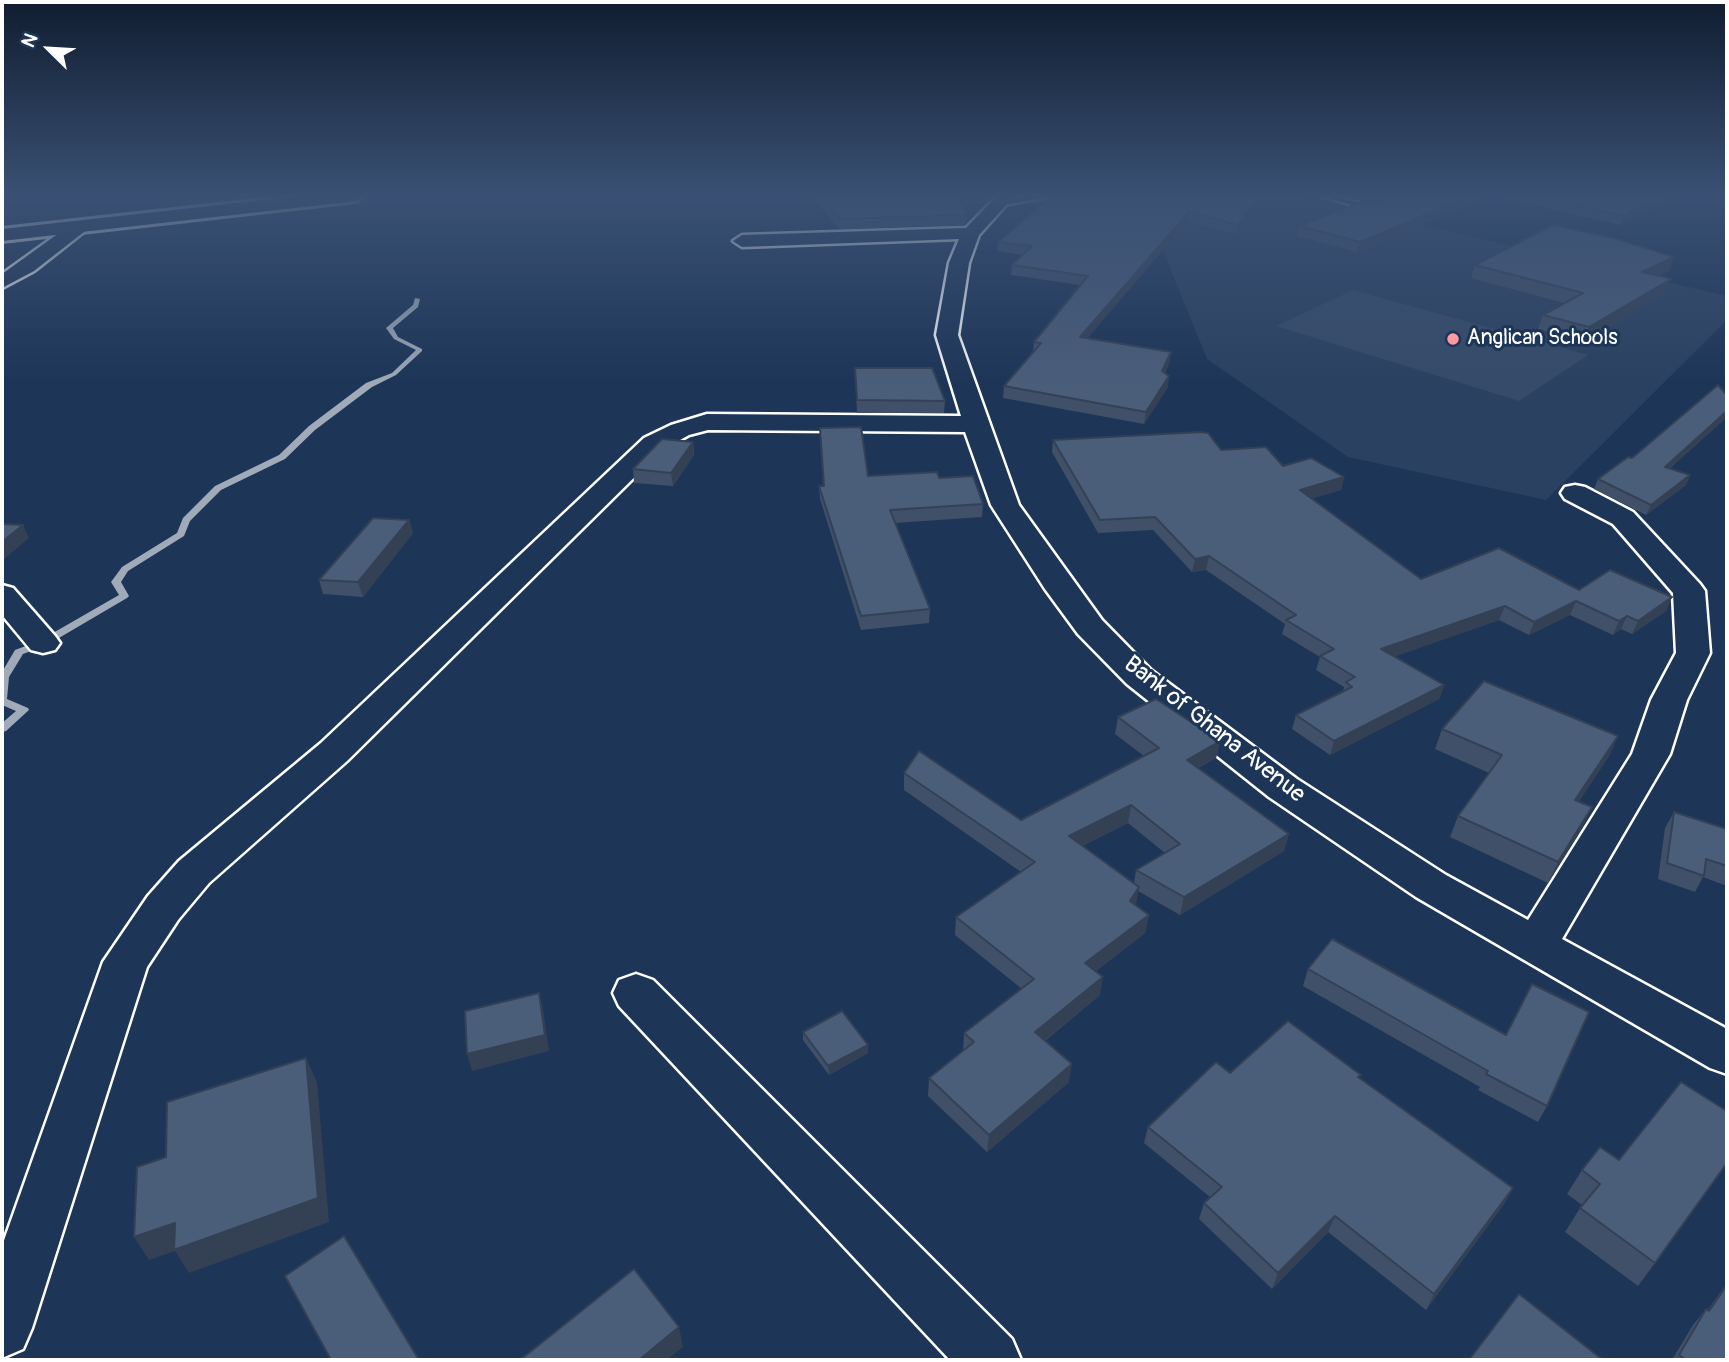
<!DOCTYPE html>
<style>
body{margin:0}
#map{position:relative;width:1729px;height:1362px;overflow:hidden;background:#1d3557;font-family:Pangolin,sans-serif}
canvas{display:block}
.frame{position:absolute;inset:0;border:4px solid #fff;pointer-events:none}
.north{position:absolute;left:14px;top:14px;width:70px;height:70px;-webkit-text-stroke:5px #1d3557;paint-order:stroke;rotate:294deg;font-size:19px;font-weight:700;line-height:28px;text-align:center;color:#fff}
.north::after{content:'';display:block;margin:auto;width:24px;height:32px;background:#fff;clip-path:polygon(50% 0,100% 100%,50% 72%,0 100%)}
</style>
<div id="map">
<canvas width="1729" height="1362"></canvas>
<div class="frame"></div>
<div class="north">N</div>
</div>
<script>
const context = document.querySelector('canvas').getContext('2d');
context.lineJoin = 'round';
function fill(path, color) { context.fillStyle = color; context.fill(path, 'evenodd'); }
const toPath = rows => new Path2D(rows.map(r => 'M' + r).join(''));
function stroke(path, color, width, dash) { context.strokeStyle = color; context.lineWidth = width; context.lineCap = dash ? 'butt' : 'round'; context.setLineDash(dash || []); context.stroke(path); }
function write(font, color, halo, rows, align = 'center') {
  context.font = font + ' Pangolin,sans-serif'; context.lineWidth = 6; context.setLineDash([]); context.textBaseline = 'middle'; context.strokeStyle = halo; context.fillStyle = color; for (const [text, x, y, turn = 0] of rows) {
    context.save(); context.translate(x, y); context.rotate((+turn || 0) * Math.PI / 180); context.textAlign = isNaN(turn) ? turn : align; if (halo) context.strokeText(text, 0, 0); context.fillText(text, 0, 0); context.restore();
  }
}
const built = toPath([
 [1095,195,1293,195,1727,296,1727,320,1546,500,1348,457,1207,359,1155,231]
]);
const green = toPath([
 [1353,290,1588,355,1519,401,1276,326]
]);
const stream = toPath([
 [415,298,420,299,418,307,393,328,398,337,422,349,422,351,396,375,372,387,315,430,285,459,221,490,190,521,184,536,128,571,121,582,129,596,127,598,47,645,23,654,9,677,7,699,28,708,29,710,6,731,2,732,2,723,16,711,2,705,2,672,15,650,39,641,119,595,111,582,122,567,177,533,183,518,215,486,279,455,309,426,366,383,392,373,416,350,394,339,386,328,413,305,415,298]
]);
const service = toPath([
 [1038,195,1059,195,1003,205,999,202,1038,195],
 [1318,195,1331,195,1377,208,1373,211,1318,195]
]);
const minor = toPath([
 [998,195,1015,195,979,235,969,263,958,335,1019,505,1102,620,1151,670,1297,779,1446,875,1528,920,1632,754,1651,700,1676,653,1673,593,1613,524,1565,499,1561,493,1565,487,1575,485,1585,487,1633,512,1700,584,1705,591,1710,653,1687,700,1670,754,1562,939,1727,1029,1727,1074,1710,1068,1416,897,1269,797,1127,684,1078,634,1045,589,991,505,965,432,708,430,689,435,662,450,347,761,209,883,178,920,147,967,32,1328,23,1349,2,1358,2,1246,103,962,148,896,179,861,321,743,644,438,671,425,707,414,961,416,936,335,949,263,959,239,742,247,733,241,742,235,966,228,998,195],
 [79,222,88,227,85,231,34,271,2,288,2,274,73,223,79,222],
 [2,585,13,588,55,636,60,643,55,650,43,653,31,650,2,615,2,585],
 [636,974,653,980,1012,1339,1021,1360,950,1360,619,1006,613,993,619,980,636,974]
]);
const primary = toPath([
 [308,195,365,195,356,201,2,241,2,229,308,195]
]);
const wall = toPath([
 [809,195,954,195,967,213,967,223,965,225,840,229],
 [1262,195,1236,234,1188,221,1087,338,1171,352,1169,364,1165,373,1168,387,1144,424,1003,398,1004,386,1033,352,1034,342,1080,285,1011,275,1012,265,1023,255,997,251,998,242],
 [1339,195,1675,195,1620,225,1491,195,1357,252,1297,236,1299,226,1370,202],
 [1674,257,1669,271,1657,276,1665,293,1584,342,1538,329,1543,315,1564,303,1471,278,1475,265],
 [855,368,945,401,944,413,857,413],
 [1727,395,1727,417,1670,468,1690,475,1686,485,1646,515,1594,489,1598,479,1632,458],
 [820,428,868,476,939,478,983,504,982,517,895,523,930,609,929,623,861,630,820,499,819,486,823,486],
 [1053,440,1221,450,1283,466,1344,477,1341,490,1312,498,1421,579,1672,597,1666,611,1632,634,1621,629,1613,635,1570,615,1529,635,1499,620,1395,656,1444,685,1439,699,1330,755,1292,729,1296,715,1343,691,1344,687,1316,670,1320,657,1282,634,1285,624,1206,570,1192,572,1153,530,1098,533,1052,452],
 [693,442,694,455,673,486,634,483,633,469],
 [409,520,413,533,363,597,323,594,319,580],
 [1118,717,1220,741,1216,758,1198,768,1289,834,1284,851,1180,915,1138,891,1135,905,1149,915,1145,933,1096,971,1100,995,1045,1041,1069,1082,987,1152,928,1096,929,1078,963,1051,964,1033,1022,989,955,935,956,917,1021,872,904,790,904,773,1021,820,1144,756,1115,734],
 [1128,823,1165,853,1136,870,1134,883,1082,846],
 [1442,729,1618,736,1609,756,1579,801,1592,807,1582,827,1548,883,1450,837,1458,816,1489,773,1435,749],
 [1674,812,1727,829,1727,886,1703,877,1695,892,1658,879,1665,828],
 [1308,969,1506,1035,1547,1106,1538,1122,1478,1090,1480,1087,1303,986],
 [803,1032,868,1045,868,1053,829,1075,803,1040],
 [1230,1073,1359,1078,1513,1188,1504,1204,1426,1310,1328,1232,1272,1289,1199,1219,1204,1203,1210,1197,1144,1143,1148,1127],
 [1600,1147,1655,1263,1638,1286,1565,1232,1582,1205,1567,1194,1582,1170],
 [1727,1283,1727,1360,1672,1360,1693,1325,1706,1309,1707,1311]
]);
const shadedWall = toPath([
 [1258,195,1262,195,1236,234,1238,225],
 [1473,195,1491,195,1357,252,1360,242],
 [1662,195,1675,195,1620,225,1624,216],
 [1189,212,1188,221,1079,348,1080,337],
 [967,213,967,223,965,225,965,215],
 [1674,257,1669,271,1637,286,1642,272],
 [1671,279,1665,293,1584,342,1589,327],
 [1171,352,1169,364,1160,383,1162,371],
 [1169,376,1168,387,1144,424,1146,412],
 [1727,411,1727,417,1660,476,1665,467],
 [693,442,694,455,673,486,671,473],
 [1690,475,1686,485,1646,515,1651,505],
 [1344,477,1341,490,1297,503,1300,490],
 [409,520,413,533,363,597,358,582],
 [23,525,29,538,2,561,2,542],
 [1209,556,1206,570,1192,572,1195,559],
 [1672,597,1666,611,1632,634,1638,621],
 [1576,601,1570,615,1529,635,1534,622],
 [1505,606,1499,620,1377,663,1381,649],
 [1627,616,1621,629,1613,635,1619,621],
 [1444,685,1439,699,1330,755,1334,741],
 [1618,736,1609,756,1566,820,1575,800],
 [1220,741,1216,758,1184,777,1187,760],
 [1131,805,1128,823,1067,853,1069,836],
 [1592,807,1582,827,1548,883,1558,862],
 [1289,834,1284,851,1180,915,1184,897],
 [1139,887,1136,905,1126,919,1130,901],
 [1149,915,1145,933,1083,981,1085,963],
 [1103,977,1100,995,1033,1050,1035,1032],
 [539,993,543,1009,549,1051,472,1071,467,1054],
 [868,1045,868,1053,829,1075,828,1066],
 [306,1058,317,1082,329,1222,189,1273,175,1251,149,1260,134,1237],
 [1072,1064,1069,1082,987,1152,989,1135],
 [1513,1188,1504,1204,1426,1310,1434,1294],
 [1335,1216,1328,1232,1272,1289,1278,1273],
 [679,1327,683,1347,667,1360,639,1360]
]);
const building = toPath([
 [818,195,954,195,967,213,965,215,840,219,818,195],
 [1053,195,1258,195,1238,225,1189,212,1080,337,1171,352,1162,371,1169,376,1146,412,1004,386,1041,343,1034,342,1088,276,1012,265,1032,246,998,242,1053,195],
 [1378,195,1473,195,1360,242,1299,226,1364,201,1377,204,1382,199,1380,195,1378,195],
 [1531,195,1662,195,1624,216,1531,195],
 [1553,225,1614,238,1674,257,1642,272,1671,279,1589,327,1543,315,1583,293,1475,265,1553,225],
 [855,368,932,368,945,401,857,400,855,368],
 [1718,385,1727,395,1727,411,1665,467,1690,475,1651,505,1598,479,1628,457,1632,458,1718,385],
 [861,427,868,476,937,472,939,478,973,476,983,504,890,510,930,609,861,616,819,486,824,486,820,428,861,427],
 [1201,432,1208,433,1221,450,1266,447,1283,466,1311,458,1344,477,1300,490,1421,579,1499,548,1579,590,1610,570,1672,597,1638,621,1627,616,1619,621,1576,601,1534,622,1505,606,1381,649,1444,685,1334,741,1296,715,1352,687,1346,682,1355,677,1320,656,1334,649,1286,620,1296,615,1209,556,1195,559,1155,517,1100,520,1053,440,1201,432],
 [662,439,693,442,671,473,633,469,662,439],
 [373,518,409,520,358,582,319,580,373,518],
 [2,524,23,525,2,542,2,524],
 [1484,681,1618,736,1575,800,1592,807,1558,862,1458,816,1502,755,1442,729,1484,681],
 [1156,699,1220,741,1187,760,1289,834,1184,897,1136,870,1180,844,1131,805,1069,836,1139,887,1130,901,1149,915,1085,963,1103,977,1035,1032,1072,1064,989,1135,929,1078,974,1042,964,1033,1034,979,956,917,1035,862,904,773,919,751,1021,820,1159,748,1118,717,1156,699],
 [1674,812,1727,829,1727,866,1706,859,1704,876,1667,863,1674,812],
 [1332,939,1506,1035,1532,984,1589,1012,1547,1106,1486,1074,1488,1071,1308,969,1332,939],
 [539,993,545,1035,467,1054,465,1011,539,993],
 [842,1011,868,1045,828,1066,803,1032,842,1011],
 [1288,1021,1361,1075,1358,1077,1513,1188,1434,1294,1335,1216,1278,1273,1204,1203,1222,1187,1148,1127,1216,1062,1230,1073,1288,1021],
 [306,1058,318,1198,174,1250,175,1223,134,1237,137,1167,166,1157,167,1102,306,1058],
 [1681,1082,1727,1111,1727,1163,1655,1263,1580,1208,1600,1184,1582,1170,1600,1147,1619,1160,1681,1082],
 [344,1236,419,1360,331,1360,285,1276,344,1236],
 [634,1269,679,1327,639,1360,520,1360,634,1269],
 [1727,1285,1727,1360,1686,1360,1679,1355,1706,1309,1709,1311,1727,1285],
 [1519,1294,1603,1360,1469,1360,1519,1294]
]);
const markers = [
 [1453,339,7,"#ff9aa2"]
];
const farPoinames = [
 ["Anglican Schools",1467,339]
];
const streetNames = [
 ["Bank of Ghana Avenue",1214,730,38]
];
fill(built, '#2a4161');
fill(green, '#364b69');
fill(stream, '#a0aab8');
stroke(service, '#fff', 5);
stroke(minor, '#fff', 5);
stroke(primary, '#fff', 6);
fill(service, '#1d3557');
fill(minor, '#1d3557');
fill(primary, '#1d3557');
fill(wall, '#405068');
fill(shadedWall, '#344155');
fill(building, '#4a5d79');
stroke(building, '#344155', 2);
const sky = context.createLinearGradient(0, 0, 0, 385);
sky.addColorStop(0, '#101d30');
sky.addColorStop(0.51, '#3a5174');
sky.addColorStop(1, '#3a517400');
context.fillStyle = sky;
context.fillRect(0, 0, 1729, 385);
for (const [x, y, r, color] of markers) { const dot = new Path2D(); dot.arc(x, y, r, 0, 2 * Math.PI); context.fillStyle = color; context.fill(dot); stroke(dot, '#1d3557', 2.5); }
write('21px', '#fff', '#1d3557', farPoinames, 'left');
write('24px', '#fff', '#1d3557', streetNames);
</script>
